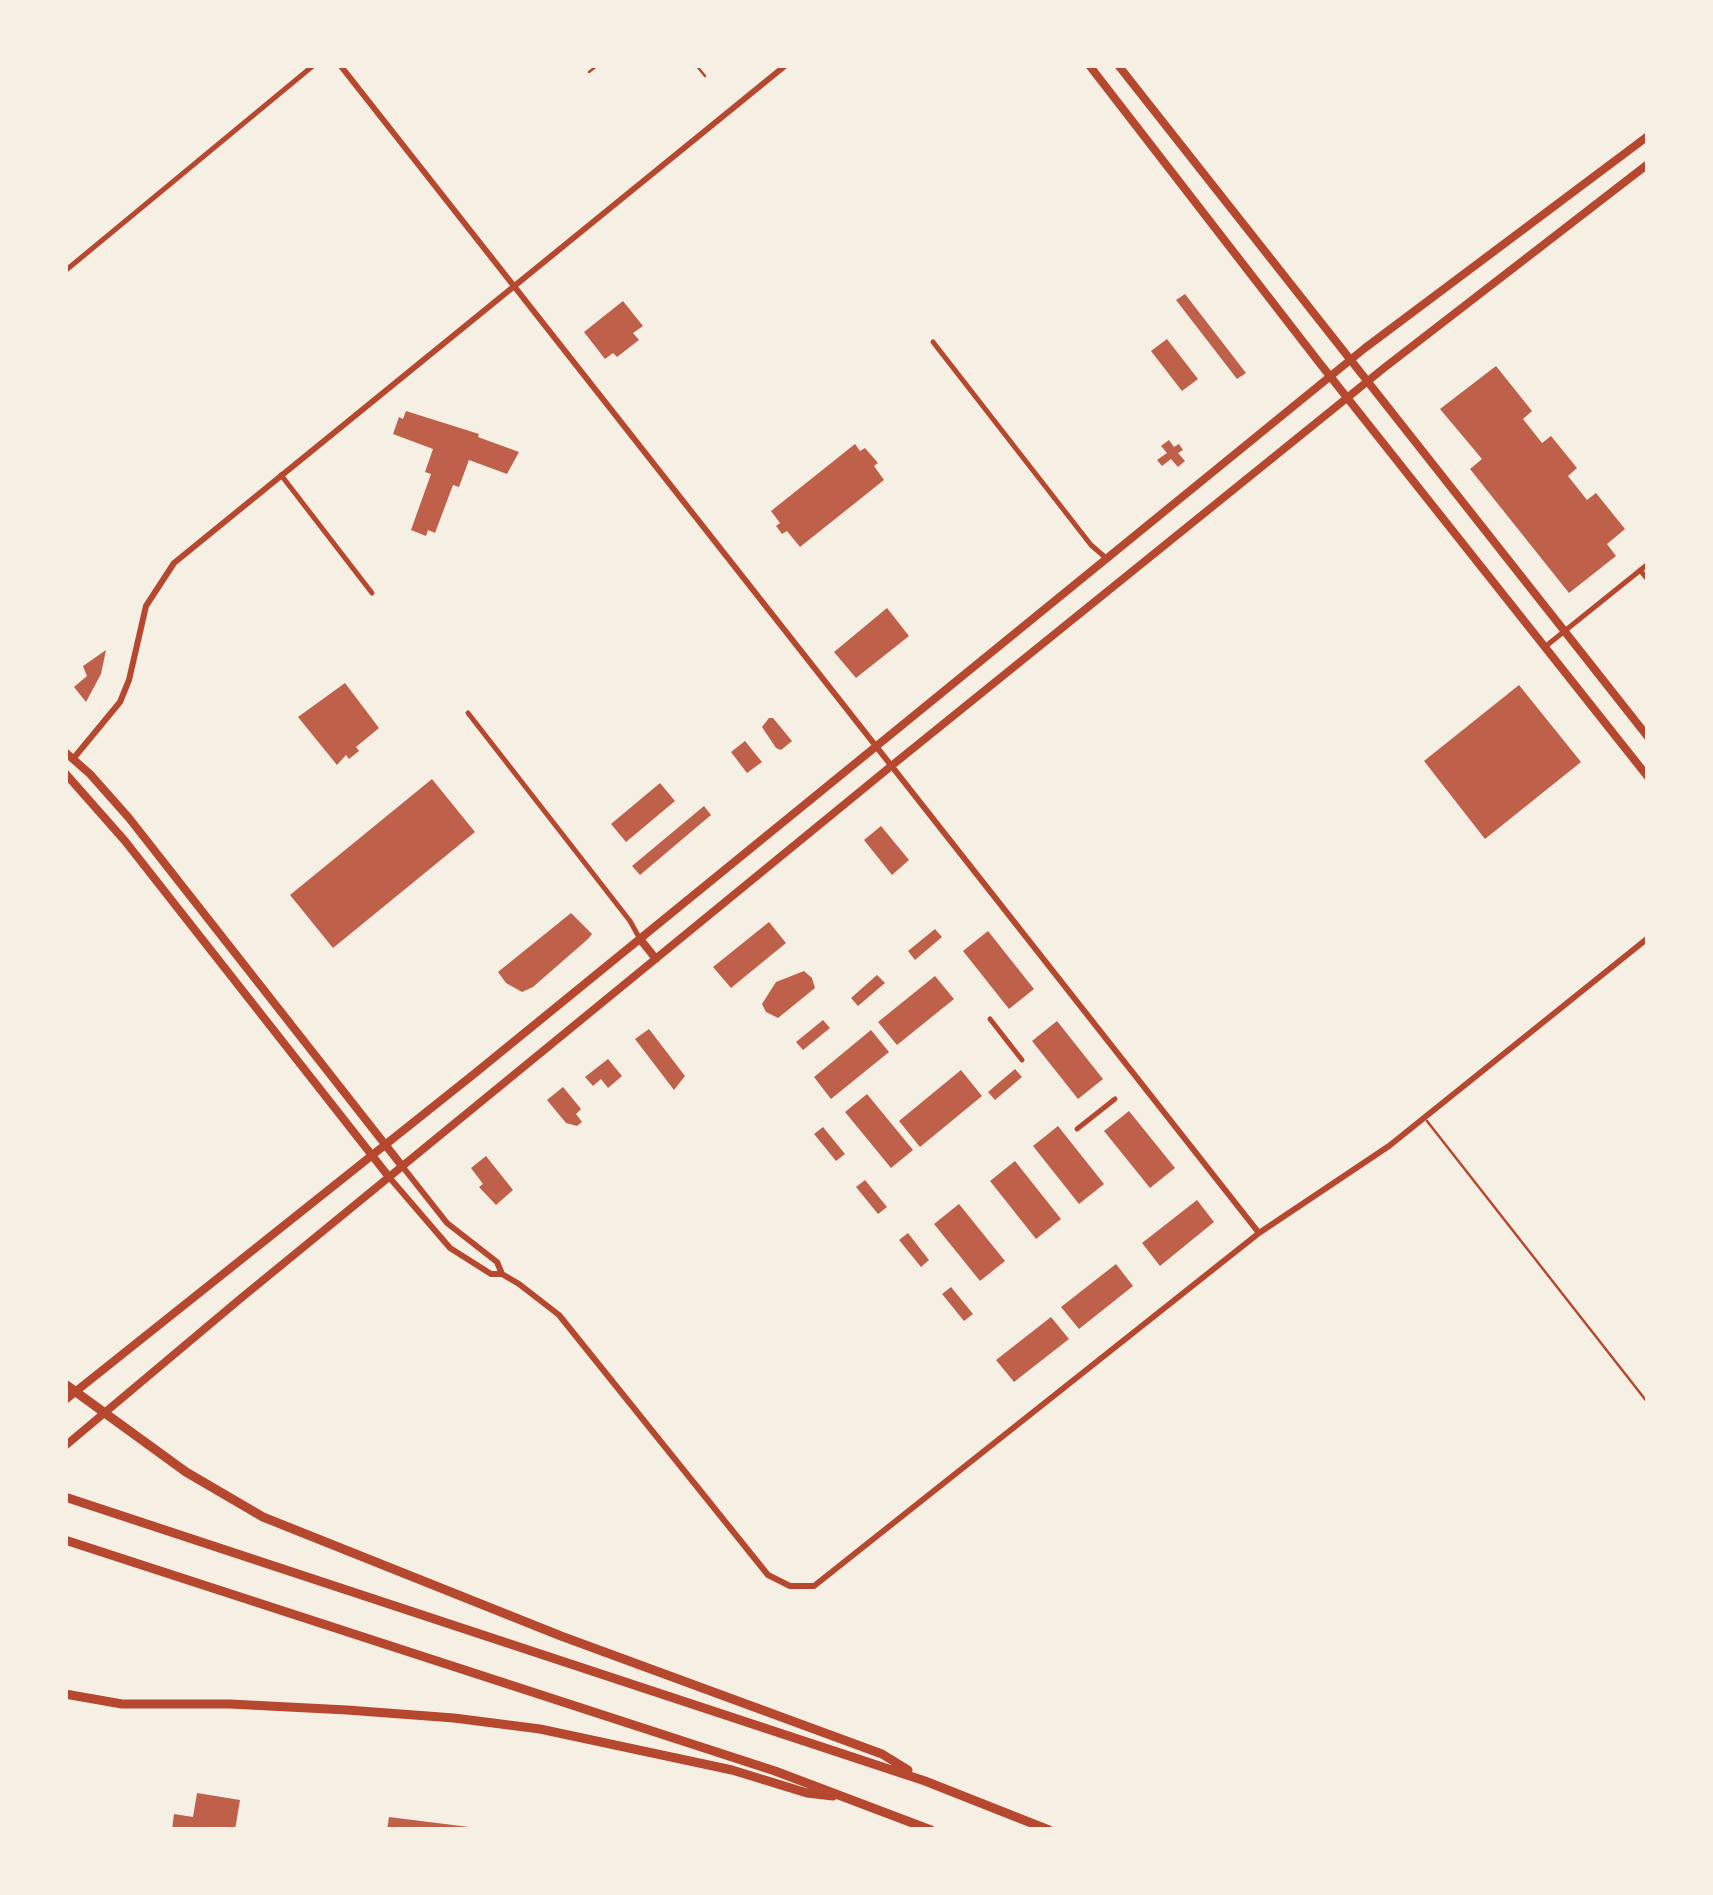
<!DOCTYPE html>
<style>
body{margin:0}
#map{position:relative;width:1713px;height:1895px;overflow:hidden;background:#f6efe4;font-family:"Varela Round",sans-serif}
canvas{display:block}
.frame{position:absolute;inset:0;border:68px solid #f6efe4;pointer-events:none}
</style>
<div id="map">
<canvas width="1713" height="1895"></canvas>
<div class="frame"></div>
</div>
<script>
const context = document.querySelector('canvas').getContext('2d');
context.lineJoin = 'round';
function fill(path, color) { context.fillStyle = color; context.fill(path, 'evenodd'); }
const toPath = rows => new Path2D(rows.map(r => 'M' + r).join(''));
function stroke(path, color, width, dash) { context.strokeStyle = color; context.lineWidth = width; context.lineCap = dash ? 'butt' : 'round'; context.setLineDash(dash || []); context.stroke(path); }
const building = toPath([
 [1185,294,1246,373,1237,379,1176,300],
 [623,301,643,326,633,333,639,340,617,357,613,353,605,359,584,332],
 [1167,339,1198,379,1182,391,1151,351],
 [1496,366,1532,411,1523,419,1542,443,1551,436,1577,468,1568,476,1587,500,1596,493,1625,529,1607,544,1616,556,1569,593,1470,469,1482,459,1440,409],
 [406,411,479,434,478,437,519,452,507,474,469,460,459,487,453,485,435,533,428,530,426,536,411,530,431,474,425,472,433,449,393,434,399,417,403,419],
 [1169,440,1174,447,1179,444,1183,450,1178,453,1185,461,1178,467,1171,459,1162,466,1157,460,1167,453,1161,446],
 [855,444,860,451,865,448,878,463,874,466,884,480,800,547,787,531,782,534,776,526,780,523,771,511],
 [887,608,909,636,856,678,834,652],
 [106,650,101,674,86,702,74,687,87,676,83,666],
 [345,683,379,728,356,747,359,751,349,759,346,755,337,765,298,717],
 [1519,685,1581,762,1485,839,1424,761],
 [769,718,773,718,792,741,781,750,776,748,762,727],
 [745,741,762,762,747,773,731,752],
 [432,779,475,832,333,948,290,895],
 [660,783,675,801,626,842,611,824],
 [704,806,711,815,640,875,632,866],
 [881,826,909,860,892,875,864,840],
 [571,913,592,934,588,939,533,987,522,992,506,983,498,972],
 [769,922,786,943,731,988,713,967],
 [935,929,942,937,915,960,908,951],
 [988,931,1034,989,1009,1009,963,951],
 [804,971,812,978,815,988,778,1018,766,1012,762,1004,776,982],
 [877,975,885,983,858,1006,851,998],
 [935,976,954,999,897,1045,878,1022],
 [823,1020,830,1028,803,1050,796,1042],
 [1057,1021,1103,1079,1078,1099,1032,1041],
 [649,1029,685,1076,674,1090,635,1039],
 [871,1030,889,1052,831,1099,814,1077],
 [608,1059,622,1076,608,1088,601,1079,593,1086,585,1077],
 [1015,1069,1022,1077,995,1100,988,1092],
 [961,1070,982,1096,920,1147,899,1121],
 [563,1087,581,1109,576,1114,582,1122,577,1126,566,1123,547,1100],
 [867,1094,913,1150,891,1168,845,1112],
 [1129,1111,1175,1168,1150,1188,1104,1131],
 [1058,1126,1104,1184,1079,1204,1033,1146],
 [823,1127,845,1154,836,1161,814,1134],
 [486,1156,513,1190,496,1205,479,1187,483,1184,471,1168],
 [1015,1161,1061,1219,1036,1239,990,1181],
 [865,1180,887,1207,878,1214,856,1187],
 [1197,1200,1214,1222,1160,1266,1142,1243],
 [959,1204,1005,1261,980,1281,934,1224],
 [908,1233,929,1260,921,1267,899,1240],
 [1116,1264,1133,1286,1079,1329,1061,1307],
 [951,1287,973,1314,964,1321,942,1294],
 [1051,1317,1069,1339,1014,1382,996,1360],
 [197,1793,240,1800,235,1830,172,1830,174,1814,193,1817],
 [389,1817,477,1828,477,1830,387,1830]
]);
const service = toPath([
 [696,65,705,76],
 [589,72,598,65],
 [1427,1121,1648,1403]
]);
const minor = toPath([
 [65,271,314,65],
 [933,342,1091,545,1106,558],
 [281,475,372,593],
 [1640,570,1648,580],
 [1546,646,1648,564],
 [468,713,630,921,640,939],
 [990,1019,1022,1060],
 [1077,1129,1115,1099]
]);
const tertiary = toPath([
 [340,65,1259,1233],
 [73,759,120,702,129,680,146,606,174,563,786,65],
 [402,1166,447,1223,497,1262,502,1274],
 [389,1177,450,1248,491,1274,502,1274,519,1284,559,1315,768,1575,790,1586,814,1586,1259,1233,1389,1146,1648,938]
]);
const secondary = toPath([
 [1089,65,1318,361,1648,777],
 [1118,65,1648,737],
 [65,752,90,774,129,818,402,1166],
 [65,773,125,841,389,1177],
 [640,939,656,959],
 [65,1400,474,1074,1365,348,1648,136],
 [65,1446,240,1299,890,767,1384,368,1648,164]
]);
const motorway = toPath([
 [65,1384,186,1472,263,1517,561,1636,882,1754,908,1770],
 [65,1497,925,1781,1049,1830],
 [65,1540,775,1771,931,1830],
 [65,1694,122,1704,230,1704,347,1710,454,1718,540,1729,732,1770,807,1793,833,1796]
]);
fill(building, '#bf614a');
stroke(service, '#b5482f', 2.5);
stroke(minor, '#b5482f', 5);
stroke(tertiary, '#b5482f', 6);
stroke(secondary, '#b5482f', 8);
stroke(motorway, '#b5482f', 9);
</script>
